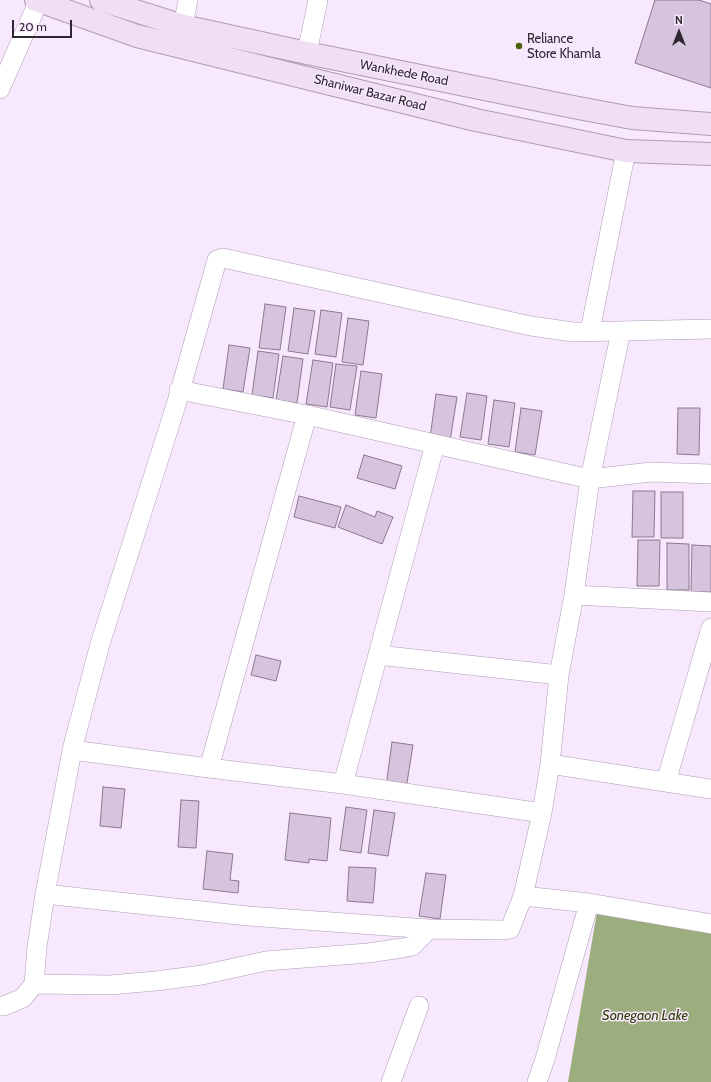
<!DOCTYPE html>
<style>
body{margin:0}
#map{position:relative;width:711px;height:1082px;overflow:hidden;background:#f8e8fd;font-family:Cabin,sans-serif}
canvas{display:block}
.north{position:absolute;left:659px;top:12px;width:40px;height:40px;-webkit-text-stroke:3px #f8e8fd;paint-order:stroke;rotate:0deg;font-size:11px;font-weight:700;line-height:16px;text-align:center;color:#2f2832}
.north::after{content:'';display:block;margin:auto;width:14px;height:18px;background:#2f2832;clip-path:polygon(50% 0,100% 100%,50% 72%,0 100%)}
.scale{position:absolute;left:12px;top:20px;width:60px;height:18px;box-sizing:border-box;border:2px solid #2f2832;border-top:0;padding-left:5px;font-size:12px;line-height:14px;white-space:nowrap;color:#2f2832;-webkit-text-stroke:3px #f8e8fd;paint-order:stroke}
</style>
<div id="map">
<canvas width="711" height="1082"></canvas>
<div class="north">N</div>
<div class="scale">20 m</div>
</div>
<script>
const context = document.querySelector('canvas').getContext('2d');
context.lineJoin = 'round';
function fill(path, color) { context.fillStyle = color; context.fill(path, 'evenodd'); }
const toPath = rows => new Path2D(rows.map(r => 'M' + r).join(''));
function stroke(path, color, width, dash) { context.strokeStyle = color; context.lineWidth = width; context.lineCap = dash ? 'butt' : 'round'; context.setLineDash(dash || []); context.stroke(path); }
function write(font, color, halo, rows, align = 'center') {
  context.font = font + ' Cabin,sans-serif'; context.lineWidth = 3; context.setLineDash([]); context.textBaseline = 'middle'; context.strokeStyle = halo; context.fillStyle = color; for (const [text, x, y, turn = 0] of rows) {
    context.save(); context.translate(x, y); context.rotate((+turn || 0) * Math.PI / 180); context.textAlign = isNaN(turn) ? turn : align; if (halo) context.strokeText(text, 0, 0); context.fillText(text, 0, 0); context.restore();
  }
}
const water = toPath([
 [597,912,711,932,711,1082,568,1082]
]);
const building = toPath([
 [655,0,699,0,711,4,711,88,635,63,655,0],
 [265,304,286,307,280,350,259,348,265,304],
 [294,308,315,311,308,354,288,351,294,308],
 [321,310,342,313,336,357,315,354,321,310],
 [348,318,369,321,363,365,342,362,348,318],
 [229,345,250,348,243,392,223,389,229,345],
 [258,351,279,354,273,398,252,395,258,351],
 [283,356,303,359,297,403,276,400,283,356],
 [313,360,333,363,327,407,306,404,313,360],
 [336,364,357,366,350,410,330,407,336,364],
 [361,371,382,374,376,418,355,415,361,371],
 [467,393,487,396,481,440,460,437,467,393],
 [436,394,457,397,450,441,430,438,436,394],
 [494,400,515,403,509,447,488,444,494,400],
 [521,408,542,411,535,455,515,452,521,408],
 [678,408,700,408,699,455,677,454,678,408],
 [364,455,402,466,395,489,357,478,364,455],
 [633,491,655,491,654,537,632,537,633,491],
 [661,492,683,492,683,538,661,538,661,492],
 [299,496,341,507,335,528,294,517,299,496],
 [346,505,375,517,377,511,393,517,382,544,338,527,346,505],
 [638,540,660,540,659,586,637,586,638,540],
 [667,543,689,544,689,590,667,590,667,543],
 [692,545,711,546,711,592,691,592,692,545],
 [256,655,281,661,276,681,251,675,256,655],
 [392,742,413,745,406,789,386,786,392,742],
 [103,787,125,789,121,828,100,826,103,787],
 [181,800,199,801,196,848,178,847,181,800],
 [346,807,367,810,361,853,340,850,346,807],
 [374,810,395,813,388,856,368,853,374,810],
 [290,813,331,818,327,861,309,859,309,863,285,860,290,813],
 [207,851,233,854,230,880,239,881,238,893,203,889,207,851],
 [349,867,376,868,373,903,347,901,349,867],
 [426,873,446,875,440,919,419,916,426,873]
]);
const minor = toPath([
 [183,26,188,0],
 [307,53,318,0],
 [0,89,39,0],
 [711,329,573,332,531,326,223,258,217,260,176,405,100,644,72,750,45,894,248,916,429,929,504,930,510,929,523,896,589,903,711,924],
 [590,331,626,151],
 [435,444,590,479,621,331],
 [574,595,711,602],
 [559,675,574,595,590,479,651,472,711,474],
 [72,750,209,768,307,415,179,390],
 [550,764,711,789],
 [209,768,343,784,435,444,307,415],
 [666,782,711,628],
 [343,784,542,813,550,764,559,675,378,655],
 [523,896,542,813],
 [34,984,110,985,156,981,202,975,266,961,368,953,402,948,412,946,429,929],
 [0,1006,4,1006,23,998,34,984,37,947,45,894],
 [391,1082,419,1006],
 [537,1082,545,1059,589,903]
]);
const secondary = toPath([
 [36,0,137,36,476,120,626,151,711,154],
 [101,0,183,26,307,53,573,107,632,118,711,124]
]);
const markers = [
 [519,46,4,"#4b600a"]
];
const poiNames = [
 ["Reliance",527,39],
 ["Store Khamla",527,54]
];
const streetNames = [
 ["Wankhede Road",404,73,11],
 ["Shaniwar Bazar Road",370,93,14]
];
const waterNames = [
 ["Sonegaon Lake",645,1016]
];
fill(water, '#9dae7e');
fill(building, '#d6c3dd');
stroke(building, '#8a7990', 1);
stroke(minor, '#ae9cb4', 20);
stroke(secondary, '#ae9cb4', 24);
stroke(minor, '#fff', 19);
stroke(secondary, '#f0def5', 22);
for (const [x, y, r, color] of markers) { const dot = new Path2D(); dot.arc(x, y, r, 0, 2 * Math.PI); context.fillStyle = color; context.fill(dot); stroke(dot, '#f8e8fd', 1.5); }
write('13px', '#2f2832', '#f8e8fd', poiNames, 'left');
write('13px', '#2f2832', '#f8e8fd', streetNames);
write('italic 14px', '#2f3d05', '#f8e8fd', waterNames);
</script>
